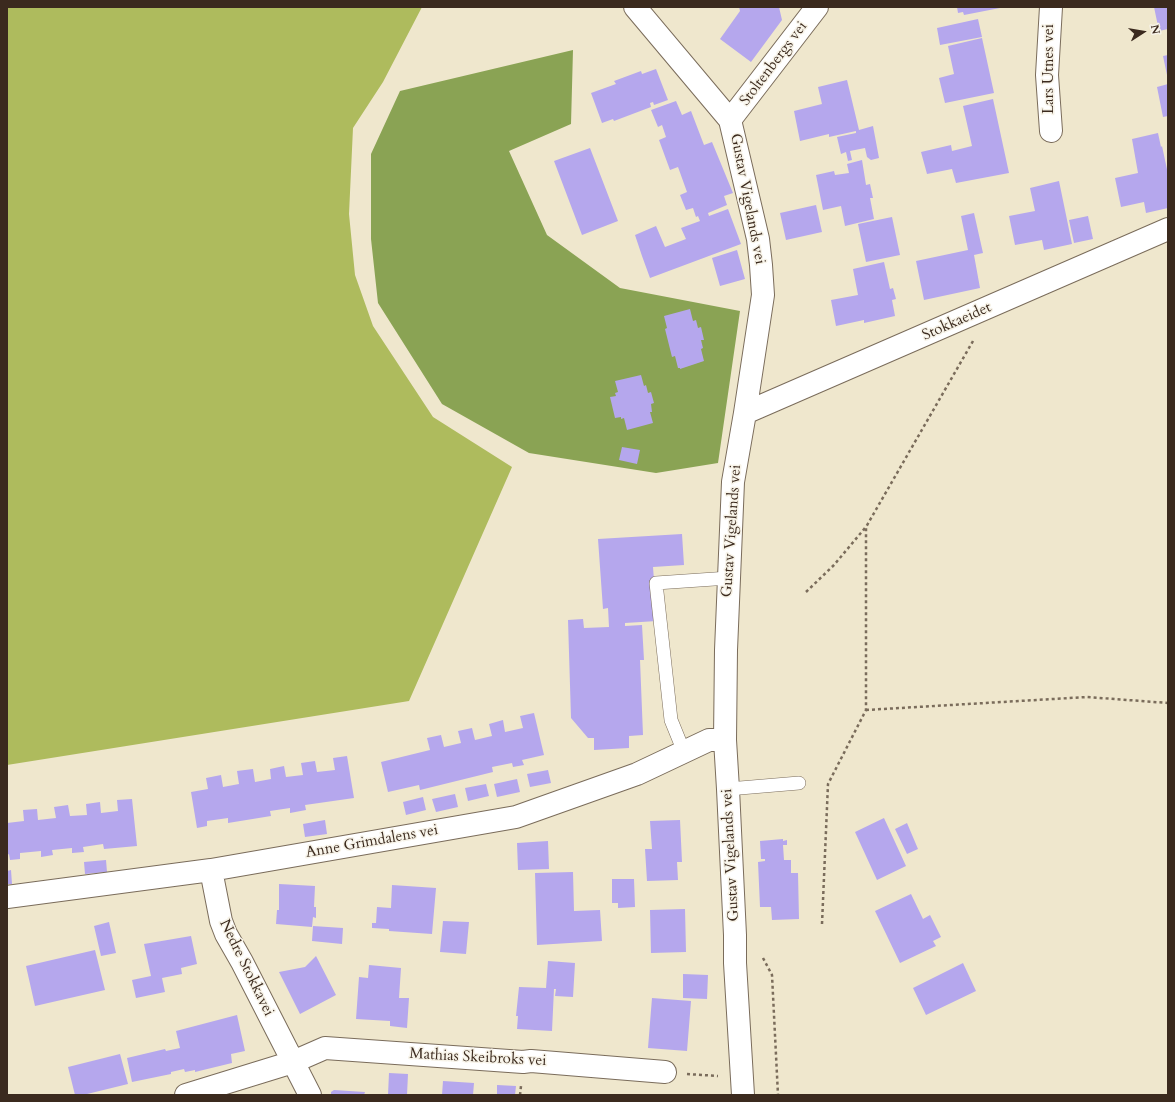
<!DOCTYPE html>
<style>
body{margin:0}
#map{position:relative;width:1175px;height:1102px;overflow:hidden;background:#efe7cd;font-family:Cardo,serif}
canvas{display:block}
.frame{position:absolute;inset:0;border:8px solid #3b2a1e;pointer-events:none}
.north{position:absolute;left:1123px;top:12px;width:40px;height:40px;-webkit-text-stroke:3px #f7f3e8;paint-order:stroke;rotate:78deg;font-size:11px;font-weight:700;line-height:16px;text-align:center;color:#3b2a1e}
.north::after{content:'';display:block;margin:auto;width:14px;height:18px;background:#3b2a1e;clip-path:polygon(50% 0,100% 100%,50% 72%,0 100%)}
</style>
<div id="map">
<canvas width="1175" height="1102"></canvas>
<div class="frame"></div>
<div class="north">N</div>
</div>
<script>
const context = document.querySelector('canvas').getContext('2d');
context.lineJoin = 'round';
function fill(path, color) { context.fillStyle = color; context.fill(path, 'evenodd'); }
const toPath = rows => new Path2D(rows.map(r => 'M' + r).join(''));
function stroke(path, color, width, dash) { context.strokeStyle = color; context.lineWidth = width; context.lineCap = dash ? 'butt' : 'round'; context.setLineDash(dash || []); context.stroke(path); }
function write(font, color, halo, rows, align = 'center') {
  context.font = font + ' Cardo,serif'; context.lineWidth = 3; context.setLineDash([]); context.textBaseline = 'middle'; context.strokeStyle = halo; context.fillStyle = color; for (const [text, x, y, turn = 0] of rows) {
    context.save(); context.translate(x, y); context.rotate((+turn || 0) * Math.PI / 180); context.textAlign = isNaN(turn) ? turn : align; if (halo) context.strokeText(text, 0, 0); context.fillText(text, 0, 0); context.restore();
  }
}
const green = toPath([
 [7,7,422,7,383,82,353,128,349,214,355,275,373,326,433,417,512,467,409,701,7,765]
]);
const forest = toPath([
 [573,50,571,124,509,151,547,235,620,288,740,311,718,463,656,473,529,453,442,404,378,303,371,239,371,154,400,91]
]);
const building = toPath([
 [739,7,779,7,782,20,751,62,720,39,740,11],
 [957,7,1000,7,1000,8,964,15,963,12,958,13],
 [1154,7,1168,7,1168,29,1159,31],
 [978,19,982,37,940,45,937,28],
 [982,38,994,93,945,103,939,78,954,74,948,46],
 [1168,55,1168,75,1167,75,1163,56],
 [656,69,668,100,654,105,653,102,650,103,651,107,614,121,613,119,602,123,591,93,616,84,614,81,641,71,642,74],
 [847,80,859,130,873,126,879,158,871,160,867,157,865,148,850,151,852,160,848,161,846,152,841,154,837,137,856,133,856,131,829,137,829,134,800,141,794,111,822,104,818,87],
 [1168,84,1168,116,1163,117,1157,87],
 [993,99,1009,173,956,183,952,169,927,174,921,152,951,145,952,151,972,146,963,106],
 [676,101,682,115,691,111,704,145,712,142,733,193,724,196,727,205,708,213,709,216,728,209,741,244,650,278,642,256,635,235,656,226,665,247,686,239,681,228,700,221,698,216,696,217,693,208,686,210,680,195,687,192,678,167,670,170,659,140,666,137,662,125,658,127,651,110],
 [1158,133,1161,147,1162,146,1168,174,1168,208,1146,213,1144,202,1121,207,1115,178,1138,173,1132,139],
 [590,148,618,221,582,235,554,161],
 [862,160,866,185,870,184,873,198,870,198,874,219,845,226,841,206,823,210,816,175,834,171,835,175,849,173,847,164],
 [1059,181,1072,244,1044,250,1042,240,1015,245,1009,216,1035,211,1030,188],
 [816,205,822,232,786,240,780,213],
 [974,213,983,253,974,255,980,288,924,300,916,261,968,250,961,216],
 [1088,216,1093,239,1074,243,1069,220],
 [892,217,900,255,866,262,858,224],
 [737,250,745,279,720,286,712,258],
 [884,262,890,289,893,288,896,299,892,300,895,316,864,323,864,320,836,326,831,300,858,295,853,269],
 [690,309,693,321,696,320,698,328,701,327,704,340,701,340,703,348,701,349,704,361,680,369,680,368,678,368,675,356,672,357,665,329,667,328,664,316],
 [641,375,644,386,646,385,648,393,651,392,654,403,651,404,652,412,650,412,653,423,627,430,624,418,621,419,621,417,615,418,610,397,616,396,615,393,618,392,615,381],
 [622,447,640,450,637,464,619,460],
 [682,534,684,565,653,567,657,621,625,623,625,626,642,625,644,660,640,660,643,735,629,736,629,748,594,750,594,738,588,738,571,718,568,620,583,619,584,628,609,627,608,608,603,609,598,539],
 [534,713,544,755,522,760,524,765,513,767,512,763,492,767,493,772,420,790,419,785,388,792,381,762,430,750,427,738,441,735,444,747,461,743,458,731,472,728,475,740,492,736,489,724,503,720,505,732,523,728,520,716],
 [347,756,354,798,305,805,306,810,290,813,290,808,270,811,271,816,228,823,228,818,207,821,207,826,197,828,191,792,208,789,206,778,221,775,223,787,239,784,237,771,253,769,255,782,271,779,270,769,284,766,286,777,303,775,301,763,315,761,317,772,335,770,333,758],
 [548,770,551,783,530,787,527,774],
 [517,779,520,792,497,797,494,784],
 [486,784,489,796,468,801,465,788],
 [455,794,458,807,436,812,432,799],
 [423,797,426,810,406,815,403,802],
 [132,799,137,846,104,849,103,844,83,847,84,852,72,853,72,848,52,850,53,855,41,857,41,851,20,853,20,859,10,860,9,854,7,855,7,823,24,821,23,810,37,809,38,820,56,818,54,807,68,805,70,816,87,815,86,804,100,802,101,813,118,811,117,800],
 [884,818,906,866,877,880,855,832],
 [325,820,327,834,305,837,303,824],
 [680,820,682,862,677,862,678,880,647,881,645,849,652,849,650,821],
 [907,823,918,849,907,854,895,829],
 [783,839,783,841,787,840,787,845,783,845,784,860,791,860,791,873,798,873,799,919,772,920,771,907,760,907,758,862,765,861,765,859,761,859,760,841],
 [548,841,549,869,518,870,517,843],
 [106,860,107,872,85,874,84,862],
 [11,870,12,884,7,884,7,871],
 [573,872,574,911,600,910,602,941,537,945,535,873],
 [612,879,634,879,635,907,618,908,618,903,612,903],
 [279,884,315,886,314,907,316,907,316,918,313,917,312,927,276,924,277,910,279,910],
 [392,885,436,888,432,934,389,931,389,929,372,928,372,923,376,923,377,907,391,908],
 [911,894,923,919,930,915,941,937,933,941,936,946,900,963,875,911],
 [685,909,686,952,651,953,650,910],
 [443,921,469,922,466,954,440,952],
 [109,922,116,953,101,956,94,926],
 [313,926,343,928,342,944,312,941],
 [191,936,197,964,181,968,182,974,162,978,165,992,136,998,132,980,151,976,144,944],
 [95,950,105,990,35,1006,26,966],
 [316,956,336,995,300,1014,279,972,305,967],
 [548,961,575,963,573,997,555,996,556,989,554,989,552,1031,517,1029,518,1016,516,1016,519,987,546,988],
 [963,963,976,991,926,1015,913,988],
 [369,965,401,968,399,998,409,998,407,1028,390,1026,390,1021,356,1019,359,977,368,978],
 [683,974,708,975,707,999,683,998],
 [652,998,691,1001,687,1051,648,1048],
 [237,1015,245,1051,231,1054,232,1063,195,1072,195,1070,185,1072,184,1069,171,1072,171,1074,132,1082,127,1058,165,1049,166,1051,180,1048,176,1031],
 [120,1054,128,1084,83,1095,75,1095,68,1067],
 [389,1073,408,1074,407,1095,388,1095],
 [443,1081,474,1083,473,1095,442,1095],
 [497,1085,516,1086,515,1095,497,1095],
 [334,1090,365,1092,364,1095,331,1095,331,1092]
]);
const path = toPath([
 [806,592,834,565,865,528],
 [866,710,1087,697,1168,703],
 [822,924,828,784,866,710,866,527,973,341],
 [763,958,772,975,778,1095],
 [687,1074,718,1076],
 [520,1095,521,1086]
]);
const lane = toPath([
 [684,752,671,720,656,583,729,578],
 [728,789,799,783]
]);
const street = toPath([
 [635,7,730,120,758,239,761,265,763,295,745,413,733,482,726,650,725,740,728,789,735,935,735,963,743,1095],
 [1051,7,1047,75,1051,131],
 [730,120,817,7],
 [745,413,1168,229],
 [211,870,221,921,226,934,242,962,310,1095],
 [7,897,211,870,516,817,637,774,709,740,725,740],
 [186,1095,293,1062,325,1048,523,1062,531,1061,665,1072]
]);
const streetNames = [
 ["Stoltenbergs vei",774,64,-53],
 ["Lars Utnes vei",1050,69,-90],
 ["Gustav Vigelands vei",747,199,79],
 ["Stokkaeidet",957,322,-24],
 ["Gustav Vigelands vei",732,531,-86],
 ["Anne Grimdalens vei",372,842,-10],
 ["Gustav Vigelands vei",731,855,-93],
 ["Nedre Stokkavei",246,968,64],
 ["Mathias Skeibroks vei",478,1058,3]
];
fill(green, '#aebb5d');
fill(forest, '#8aa354');
fill(building, '#b5a7ed');
stroke(lane, '#7a6c5b', 14);
stroke(street, '#7a6c5b', 24);
stroke(path, '#7a6c5b', 2.5, [3, 3]);
stroke(lane, '#fff', 13);
stroke(street, '#fff', 22);
write('15px', '#3b2a1e', '#f7f3e8', streetNames);
</script>
